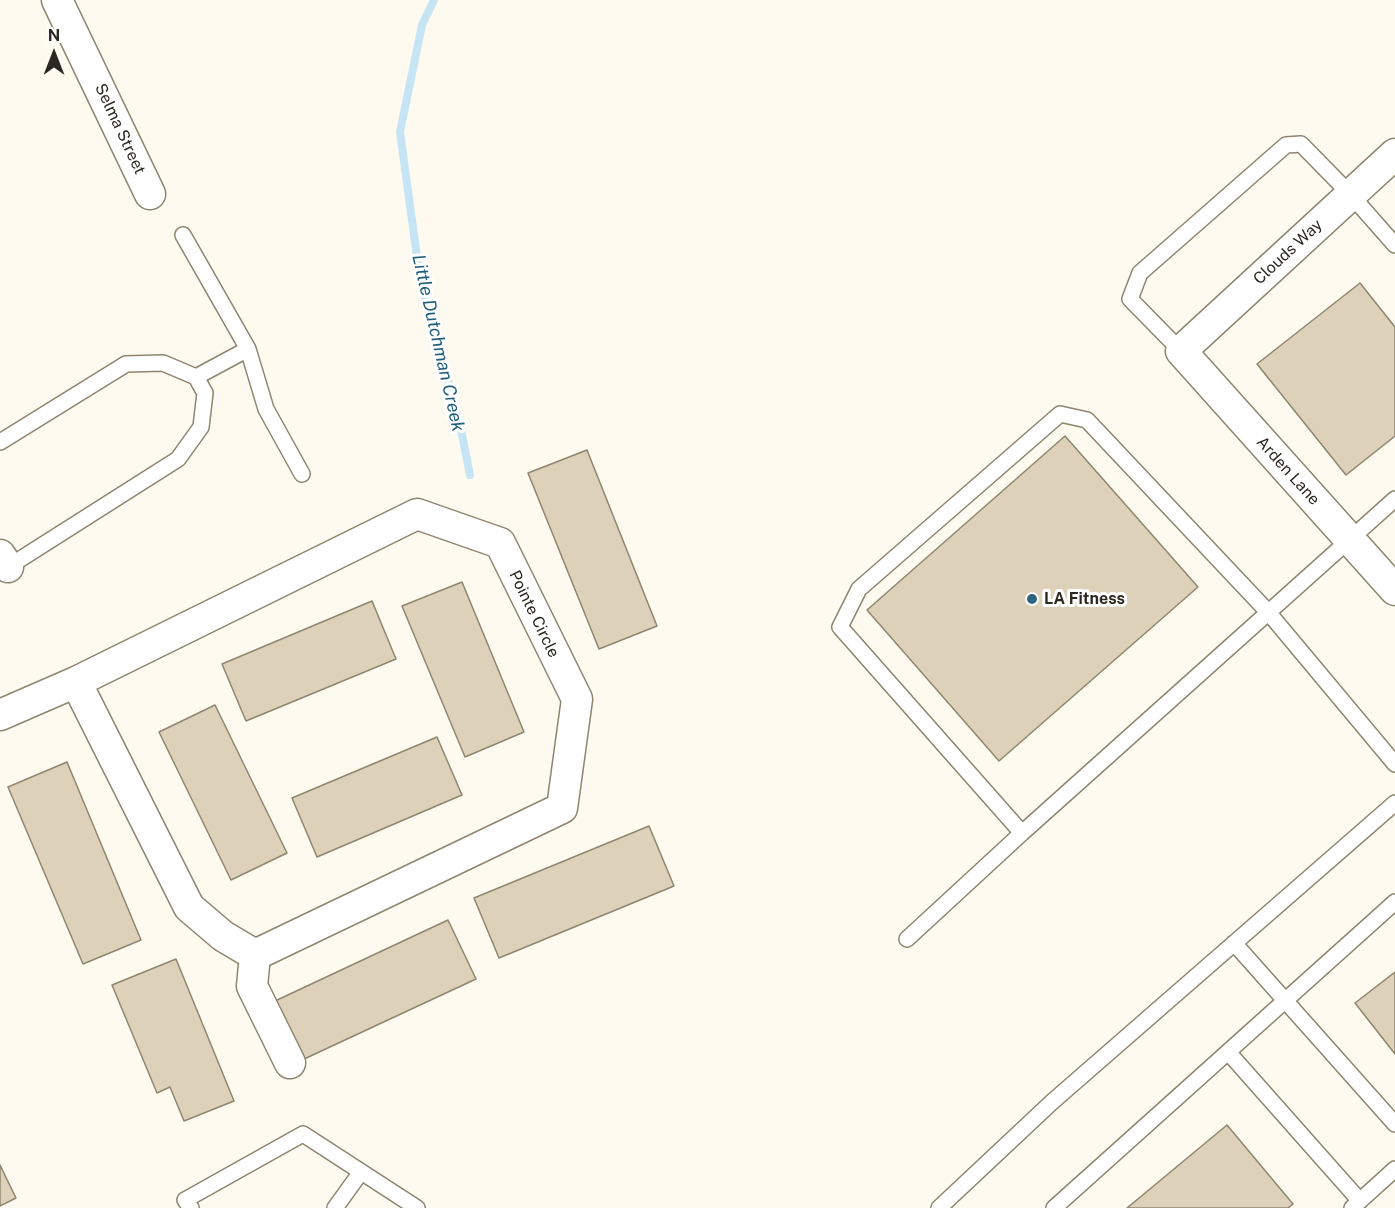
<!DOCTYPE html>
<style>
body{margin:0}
#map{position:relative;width:1395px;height:1208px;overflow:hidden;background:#fefaf0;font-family:"Public Sans",sans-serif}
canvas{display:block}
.north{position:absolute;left:24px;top:24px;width:60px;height:60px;-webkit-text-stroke:4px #fff;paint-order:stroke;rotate:0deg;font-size:16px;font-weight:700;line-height:24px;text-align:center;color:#2c281f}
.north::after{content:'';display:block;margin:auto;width:21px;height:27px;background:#2c281f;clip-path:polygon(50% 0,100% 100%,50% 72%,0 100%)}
</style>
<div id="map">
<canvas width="1395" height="1208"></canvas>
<div class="north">N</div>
</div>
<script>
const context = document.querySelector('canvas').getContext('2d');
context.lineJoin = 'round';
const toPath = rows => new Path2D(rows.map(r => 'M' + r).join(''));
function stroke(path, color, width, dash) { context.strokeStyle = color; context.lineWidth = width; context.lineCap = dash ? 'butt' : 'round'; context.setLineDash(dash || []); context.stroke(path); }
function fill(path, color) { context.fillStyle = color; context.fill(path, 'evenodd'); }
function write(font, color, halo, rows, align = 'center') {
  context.font = font + ' "Public Sans",sans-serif'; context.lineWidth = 6; context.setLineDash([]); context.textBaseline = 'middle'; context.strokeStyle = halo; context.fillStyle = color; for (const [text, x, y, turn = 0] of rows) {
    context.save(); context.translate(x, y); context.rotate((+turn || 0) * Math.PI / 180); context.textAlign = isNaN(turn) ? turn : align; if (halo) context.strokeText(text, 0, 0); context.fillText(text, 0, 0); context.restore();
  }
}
const stream = toPath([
 [434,0,422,25,400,132,420,279,460,425,470,475]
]);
const building = toPath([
 [1360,283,1395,327,1395,436,1346,475,1257,364,1360,283],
 [1065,436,1198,587,999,761,867,610,1065,436],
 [587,450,657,626,599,649,528,473,587,450],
 [462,582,524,732,465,757,402,606,462,582],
 [372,601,396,659,246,721,222,664,372,601],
 [215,705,287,853,231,880,159,732,215,705],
 [437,737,462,795,317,857,292,798,437,737],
 [67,762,141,940,83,964,8,787,67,762],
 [649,826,674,886,499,958,474,898,649,826],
 [448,920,476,979,302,1060,275,1001,448,920],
 [176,959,234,1101,184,1121,170,1087,157,1093,112,985,176,959],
 [1395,972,1395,1054,1355,1003,1395,972],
 [1227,1125,1293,1204,1288,1208,1127,1208,1227,1125],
 [0,1165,16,1198,0,1206,0,1165]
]);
const lane = toPath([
 [183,235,248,349,196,377],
 [248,349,266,409,302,474],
 [1181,351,1130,299,1140,273,1286,145,1301,144,1351,195,1395,245],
 [0,442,126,364,163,363,196,377,205,393,201,427,178,459,8,567],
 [1022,833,1395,499],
 [907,939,1022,833,840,627,859,589,1060,414,1087,420,1268,612,1395,764],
 [1234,943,1395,1124],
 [1228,1052,1360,1201],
 [191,1208,185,1200,303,1134,417,1208],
 [335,1208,361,1172],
 [939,1208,1052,1102,1395,803],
 [1054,1208,1395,902],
 [1352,1208,1395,1169]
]);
const street = toPath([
 [57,0,150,194],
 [1395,154,1181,351,1395,590],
 [0,555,8,567],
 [0,715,76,682,417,514,500,543,577,699,562,808,255,955,223,936,189,907,76,682],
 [255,955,252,986,290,1063]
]);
const markers = [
 [1032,599,6,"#2c657f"]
];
const streetNames = [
 ["Selma Street",120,129,65],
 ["Clouds Way",1288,252,-43],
 ["Arden Lane",1288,471,48],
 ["Pointe Circle",534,614,64]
];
const poiNames = [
 ["LA Fitness",1044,599]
];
const waterNames = [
 ["Little Dutchman Creek",438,343,77]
];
stroke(stream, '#c5e5f5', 8);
fill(building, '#ddd2b9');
stroke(building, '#90866f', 1.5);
stroke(lane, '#8f856e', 18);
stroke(street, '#8f856e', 33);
stroke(lane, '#fff', 15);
stroke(street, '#fff', 30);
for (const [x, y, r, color] of markers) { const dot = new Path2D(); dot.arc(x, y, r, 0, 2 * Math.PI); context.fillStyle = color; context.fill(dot); stroke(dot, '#fff', 2); }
write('16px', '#2c281f', '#fff', streetNames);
write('bold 16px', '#2c281f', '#fff', poiNames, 'left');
write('italic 18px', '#1d5e7a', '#fff', waterNames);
</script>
